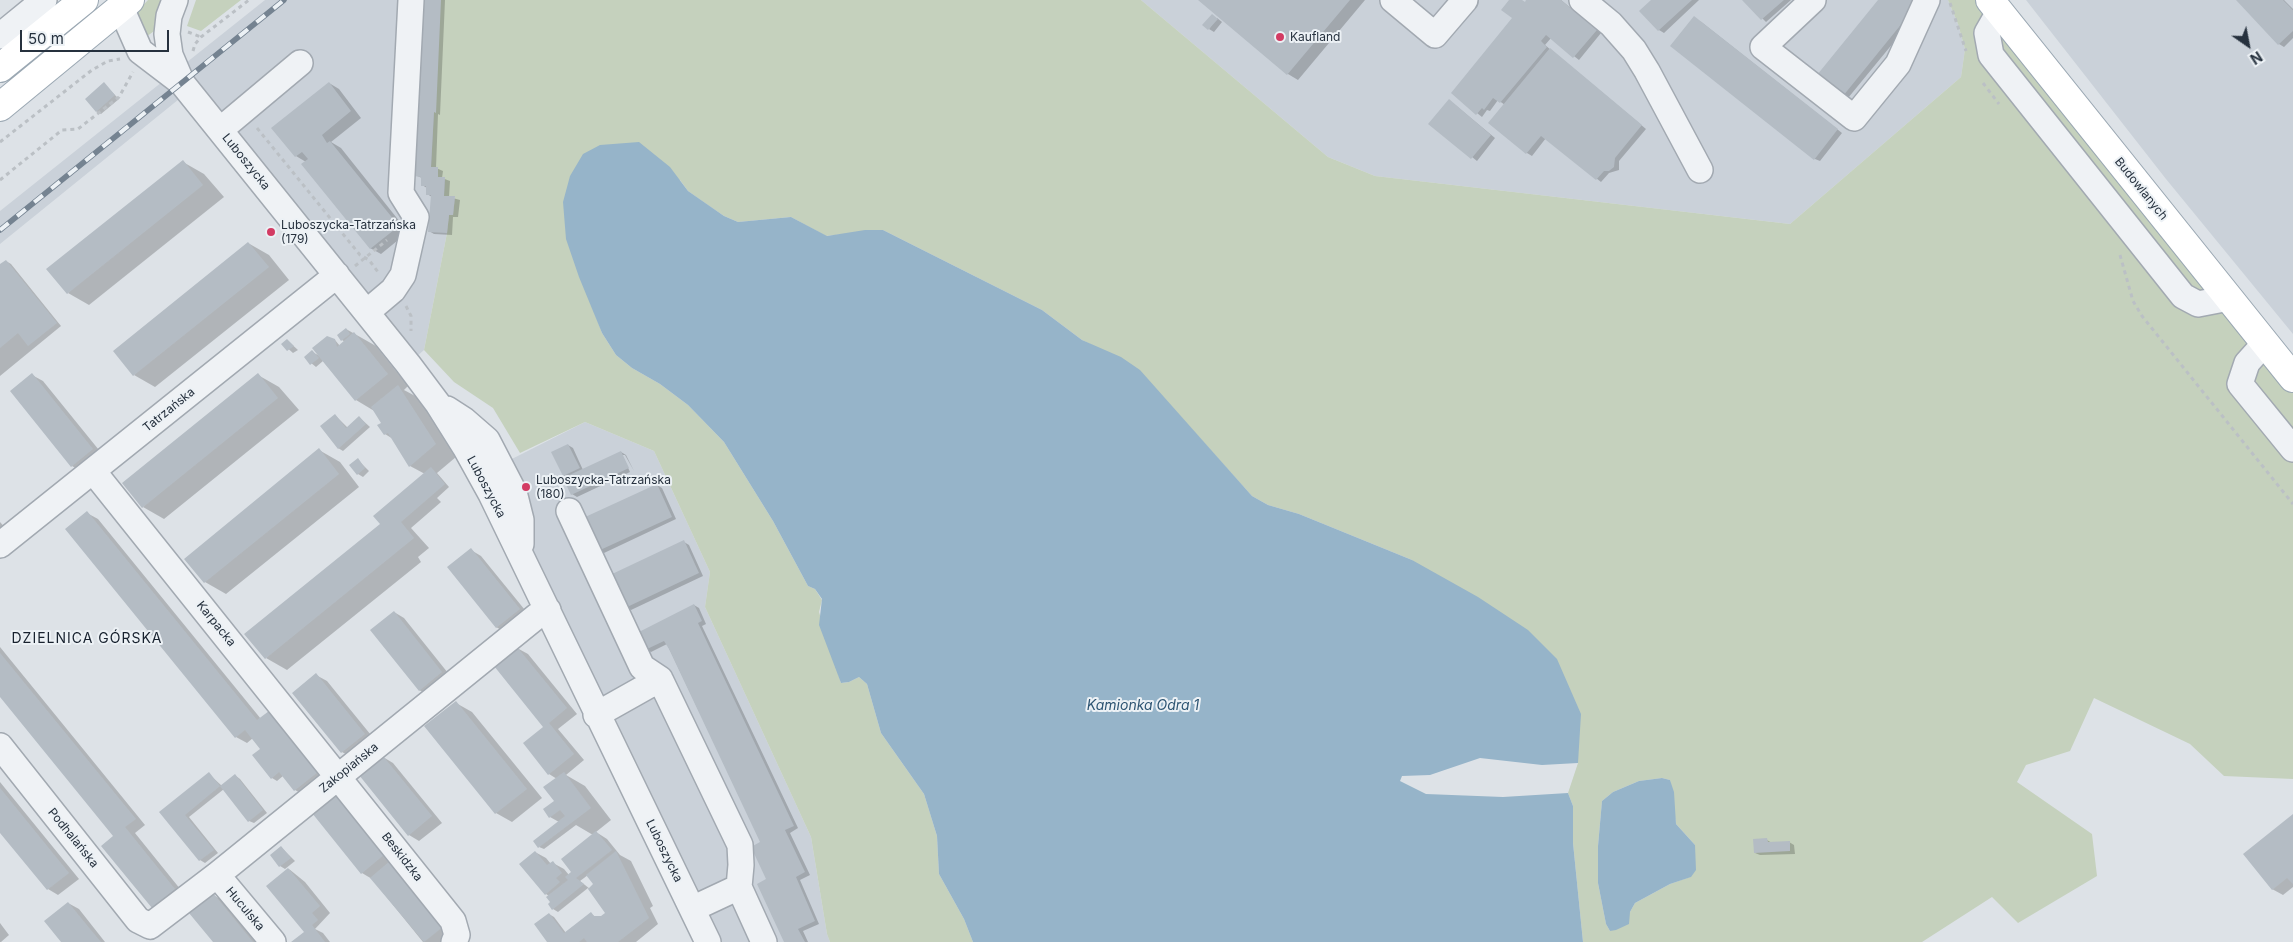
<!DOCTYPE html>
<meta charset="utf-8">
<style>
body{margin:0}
#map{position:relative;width:2293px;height:942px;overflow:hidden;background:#dde2e7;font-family:Inter,sans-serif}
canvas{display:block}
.north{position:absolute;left:2223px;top:20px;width:50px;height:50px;-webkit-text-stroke:4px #ecf1f5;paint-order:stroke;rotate:147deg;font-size:14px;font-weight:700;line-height:20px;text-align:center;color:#26313e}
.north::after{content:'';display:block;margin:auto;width:18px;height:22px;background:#26313e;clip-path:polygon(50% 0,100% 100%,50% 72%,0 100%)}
.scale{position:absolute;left:20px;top:30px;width:149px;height:22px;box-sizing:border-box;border:2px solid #26313e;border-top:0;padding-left:6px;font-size:15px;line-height:18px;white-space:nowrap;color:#26313e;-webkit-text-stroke:4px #ecf1f5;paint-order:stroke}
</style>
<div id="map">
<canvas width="2293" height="942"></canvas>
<div class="north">N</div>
<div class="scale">50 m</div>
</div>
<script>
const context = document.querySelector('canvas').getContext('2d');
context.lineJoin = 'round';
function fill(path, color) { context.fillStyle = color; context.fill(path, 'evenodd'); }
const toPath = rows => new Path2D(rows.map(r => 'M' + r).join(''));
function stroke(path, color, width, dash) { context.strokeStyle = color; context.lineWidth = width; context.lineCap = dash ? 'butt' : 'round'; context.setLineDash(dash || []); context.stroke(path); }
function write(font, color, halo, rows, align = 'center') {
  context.font = font + ' Inter,sans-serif'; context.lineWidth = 4; context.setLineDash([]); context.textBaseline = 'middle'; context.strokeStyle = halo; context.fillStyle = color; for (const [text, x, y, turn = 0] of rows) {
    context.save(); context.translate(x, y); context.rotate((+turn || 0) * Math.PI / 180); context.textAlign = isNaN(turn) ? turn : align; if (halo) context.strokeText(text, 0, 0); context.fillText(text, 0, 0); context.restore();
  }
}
const built = toPath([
 [265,0,440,0,438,167,455,196,453,215,448,215,447,233,424,350,408,364,189,91,0,244,0,211],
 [1141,0,1948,0,1958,24,1965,49,1961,77,1790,224,1375,176,1328,157],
 [2026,0,2293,0,2293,334,2166,179],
 [585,422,654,451,710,572,705,607,811,837,827,934,830,942,708,942,548,610,500,465]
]);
const green = toPath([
 [148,0,164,0,157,29,143,39,134,15],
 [196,0,241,0,201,31,187,26],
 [440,0,1141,0,1328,157,1375,176,1790,224,1961,77,1965,49,1958,24,1948,0,1990,0,2293,378,2293,779,2224,776,2190,744,2094,698,2070,751,2026,765,2017,782,2092,834,2097,876,2018,923,1992,897,1922,942,1583,942,1573,843,1573,806,1568,793,1578,763,1412,560,1299,514,1268,505,1252,496,1159,393,1100,349,1082,340,1042,310,883,230,826,236,791,217,738,222,724,216,705,203,688,191,680,180,592,306,602,333,616,355,632,368,660,384,688,405,724,442,773,521,808,586,815,589,822,600,819,612,841,683,849,682,859,677,867,684,881,733,924,794,937,836,939,874,964,919,973,942,830,942,827,934,811,837,705,607,710,572,654,451,585,422,520,453,493,408,454,382,424,350,447,233,449,215,453,215,455,197,444,196,445,177,438,177,431,167],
 [1662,778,1670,780,1676,824,1695,845,1690,877,1670,884,1635,903,1630,912,1610,931,1606,924,1598,883,1598,846,1602,801,1613,792,1639,781]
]);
const water = toPath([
 [639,142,670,167,688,191,724,216,738,222,791,217,827,236,865,230,883,230,1042,310,1082,340,1121,357,1140,370,1252,496,1268,505,1299,514,1412,560,1478,597,1528,630,1557,659,1581,714,1578,763,1542,765,1480,758,1430,775,1402,776,1400,781,1426,794,1503,797,1568,793,1573,806,1573,843,1583,942,973,942,964,919,939,874,937,836,924,794,881,733,867,684,859,677,849,682,841,683,819,625,822,599,815,589,808,586,773,521,724,442,688,405,660,384,632,368,616,355,602,333,579,277,566,239,563,202,570,176,583,154,600,145],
 [1662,778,1670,780,1674,792,1676,824,1695,845,1696,870,1691,877,1670,884,1635,903,1630,912,1629,924,1616,930,1610,931,1606,924,1598,883,1598,846,1602,801,1613,792,1639,781]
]);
const shadow = toPath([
 [423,0,445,0,440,115,438,114,436,168,443,171,442,178,450,181,449,197,460,200,458,217,453,217,452,235,434,234,429,231,432,197,427,194,427,188,422,185,422,178,415,175],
 [1200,0,1365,0,1298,80,1288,74],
 [1511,0,1521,0,1525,3,1528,0,1561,0,1601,33,1579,60,1551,38,1545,45,1646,129,1619,161,1619,170,1609,173,1601,182,1546,138,1532,156,1527,153,1505,105,1498,100,1490,111,1487,110,1482,117,1452,93,1513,18],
 [1653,0,1699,0,1664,33,1659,30],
 [1744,0,1791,0,1766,22],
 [1881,0,1917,14,1848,98,1844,95],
 [2238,0,2284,0,2293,9,2293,38,2284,47,2279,44],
 [1217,18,1222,22,1214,32,1209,29],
 [1700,21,1842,133,1820,161,1815,159],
 [329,83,339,89,361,118,331,142,341,148,408,232,381,254,370,248,306,162,296,156],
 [104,84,119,99,101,114,96,111],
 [1454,104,1495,138,1477,161,1430,123],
 [183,162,204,174,224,197,89,305,68,293],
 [248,243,269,255,289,280,155,387,134,375],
 [6,261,11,264,61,326,0,376,0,266],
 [346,329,376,346,408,386,404,390,419,398,456,457,437,473,449,487,437,498,441,502,411,528,429,548,418,557,421,562,287,670,266,658,425,474,410,466,393,439,385,434,383,423,376,412,356,400,323,361,316,367,305,358,312,352,320,356,335,340,340,346,345,342,342,340],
 [287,340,298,350,293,353,283,344],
 [32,375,43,381,103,455,82,472,72,466],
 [258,375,279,387,299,410,164,519,143,507],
 [335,415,348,428,359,417,370,427,343,451,338,448],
 [568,445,573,448,583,470,621,452,626,455,634,471,625,455,622,455,630,472,577,497,572,494,567,478,564,476],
 [319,450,340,462,359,487,226,594,205,582,185,559],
 [358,460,369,471,363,477,358,474],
 [657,485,662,488,676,519,604,553,599,550],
 [87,513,98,519,261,719,328,778,306,796,295,790,283,776,277,781,272,778,253,755,262,749,253,738,247,743,236,737,67,529],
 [0,522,8,531,0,538],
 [684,542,689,545,703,576,631,610,626,607],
 [471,550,481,556,529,615,507,633,496,627],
 [694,605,699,608,706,624,702,626,798,828,790,833,810,875,800,880,819,924,803,931,808,942,785,942,768,880,762,843,667,644,651,652,646,649],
 [394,612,404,618,452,678,430,696,419,690],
 [0,647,145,825,135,833,185,895,163,913,152,907,115,836,0,695],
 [517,648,528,654,577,714,558,729,584,760,566,775,585,786,611,820,596,832,607,839,620,855,631,861,653,906,650,908,658,924,636,942,549,942,549,914,554,917,566,933,591,914,596,917,610,917,588,888,558,912,553,909,549,896,546,894,535,852,546,858,551,864,553,863,564,869,569,875,573,872,593,835,576,825,544,849,539,847,559,822,550,817,555,801,557,779,549,774,525,744,545,727],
 [588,875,595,884,590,889,580,881],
 [316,675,327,681,375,740,353,758,342,752],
 [456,703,472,712,542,798,512,822,496,813],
 [383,757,393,763,442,823,419,841,409,835],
 [209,774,222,786,236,776,240,779,267,813,254,823,249,821,224,789,189,817,218,853,205,863,200,860,161,813],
 [0,782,79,879,58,895,48,889,0,831],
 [336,795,453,932,441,942,423,942,372,879,362,873],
 [2293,815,2293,887,2283,895,2272,889],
 [1767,840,1772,843,1789,842,1794,845,1795,854,1760,855,1755,853],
 [282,848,295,861,285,869,280,866],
 [289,869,305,882,330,913,315,929,323,933,330,942,293,942,306,932],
 [213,895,224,901,257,942,215,942],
 [68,903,79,909,105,942,63,942],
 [0,923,9,935,1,942,0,942]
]);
const building = toPath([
 [422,0,441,0,436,113,434,112,431,167,438,167,438,177,445,177,444,196,455,196,453,215,449,215,447,233,428,232,431,195,426,195,426,186,421,186,421,177,414,176],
 [1198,0,1350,0,1287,75],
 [1509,0,1522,0,1525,2,1526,0,1561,0,1597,30,1573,58,1546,35,1541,41,1547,47,1500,103,1493,98,1484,110,1482,108,1476,115,1451,93,1512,18,1501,10],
 [1651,0,1692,0,1658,31,1639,11],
 [1742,0,1784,0,1761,20],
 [1878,0,1915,0,1912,11,1843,96,1817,75],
 [2236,0,2283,0,2293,10,2293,31,2278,45],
 [1212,14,1218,19,1208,30,1202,25],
 [1694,16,1838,129,1814,160,1670,46],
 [1550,48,1642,125,1615,158,1614,167,1609,171,1604,171,1596,180,1541,136,1526,154,1488,123],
 [104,82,115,95,96,112,85,99],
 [329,82,351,111,322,135,327,143,330,141,399,226,370,249,301,164,308,159,302,152,295,157,271,128],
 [1449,99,1491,135,1471,159,1428,124],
 [183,160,203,185,67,294,46,269],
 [248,242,269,267,133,376,113,351],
 [6,260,57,323,28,346,18,333,0,348,0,264],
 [346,328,350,334,341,341,337,335],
 [354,332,388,374,355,401,312,348,327,336,335,339,337,347],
 [287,339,294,346,287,351,281,344],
 [312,350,319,358,310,365,304,357],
 [32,373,93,449,71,467,10,391],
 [258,373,278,398,142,508,122,483],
 [398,385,436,444,409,467,388,433,384,435,377,425,381,423,371,407],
 [335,414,346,428,359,416,366,424,338,449,320,426],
 [568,444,580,468,563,476,551,452],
 [319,448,339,474,204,583,184,559],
 [621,451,629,468,571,495,563,478],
 [358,458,365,468,357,475,349,465],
 [431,467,445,484,401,522,414,538,265,659,244,634,380,524,373,516],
 [657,484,672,517,598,551,583,518],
 [87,511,257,720,269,711,318,772,294,791,279,772,271,779,252,755,260,749,245,730,235,738,65,529],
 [684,540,699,573,625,608,610,575],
 [471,548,520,609,496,628,447,567],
 [694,604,702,621,698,623,794,826,785,830,805,872,796,877,815,921,798,929,805,942,784,942,757,884,766,879,751,847,760,842,669,649,664,641,645,650,637,633],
 [394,611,442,672,419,691,370,630],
 [517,647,567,708,549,723,574,754,548,775,523,743,543,727,494,666],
 [0,653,136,819,125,827,175,889,152,908,101,846,113,836,0,697],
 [316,673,365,734,341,753,292,693],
 [456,701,527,789,495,814,424,726],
 [383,756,432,816,408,836,359,775],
 [209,772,220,786,185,815,214,850,199,861,159,812],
 [564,772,591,808,538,848,533,841,565,816,560,810,549,818,543,809,554,801,543,787],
 [235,774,263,810,248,822,220,786],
 [0,788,69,873,47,890,0,833],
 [336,794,385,854,361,874,312,813],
 [2293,814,2293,884,2287,878,2272,890,2243,854],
 [596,831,612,850,576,878,584,884,552,910,548,904,550,902,546,897,568,880,565,877,571,872,561,859],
 [1767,838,1768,842,1790,841,1790,851,1754,853,1753,839],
 [281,846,291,858,279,867,270,855],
 [535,851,547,865,553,861,562,873,556,878,560,882,545,895,519,864],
 [616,851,649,918,618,942,587,942,584,938,579,942,547,942,534,924,549,913,564,933,591,912,594,916,601,916,605,913,588,889,593,884,586,875],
 [390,861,444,926,424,942,370,878],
 [288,868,320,906,312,913,318,920,312,925,325,942,291,942,304,932,266,886],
 [213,893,253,942,213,942,189,913],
 [68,902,90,929,101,942,61,942,44,921]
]);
const path = toPath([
 [1950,3,1966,51],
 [188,32,201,37],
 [193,51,195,44,201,37,249,0],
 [1983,83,1999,104],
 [257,128,360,255,369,260,378,272],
 [0,142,92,70,108,61,120,59],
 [0,180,62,130,78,129,119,97,133,72],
 [2120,255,2133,301,2142,316,2293,504],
 [355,266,387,240],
 [406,306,411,316,411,331]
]);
const minor = toPath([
 [122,0,125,17,140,51,182,83,408,364,438,404,465,447,491,494,708,942],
 [175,0,169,16,167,34,170,55,182,83],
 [1393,0,1435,35,1465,0],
 [1582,0,1611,24,1634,50,1647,71,1700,170],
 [1813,0,1763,47,1854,118,1898,64,1927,0],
 [1999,12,1987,33,1991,55,2183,296,2198,304,2229,298],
 [0,36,44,0],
 [220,130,300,63],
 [367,312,393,290,403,275,416,217,401,193,411,0],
 [2265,343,2247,363,2240,384,2293,449],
 [447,409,464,420,487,440,514,492,521,520,521,544],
 [93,471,453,921,457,935,454,942],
 [569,511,642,667,660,679],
 [0,545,337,275],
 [596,715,660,679,740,845,741,865,739,887],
 [0,746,138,920,150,926,217,875,537,616,548,610],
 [217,875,273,942],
 [692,909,739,887,764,942]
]);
const major = toPath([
 [1990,0,2293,378],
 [0,68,84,0],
 [0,107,130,0]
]);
const rail = toPath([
 [0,230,284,0]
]);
const markers = [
 [1280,37,5,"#d33b63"],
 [271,232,5,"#d33b63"],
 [526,487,5,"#d33b63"]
];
const poiNames = [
 ["Kaufland",1290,37],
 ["Luboszycka-Tatrzańska",281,225],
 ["(179)",281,239],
 ["Luboszycka-Tatrzańska",536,480],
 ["(180)",536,494]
];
const streetNames = [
 ["Luboszycka",246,162,51],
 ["Budowlanych",2141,189,51],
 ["Tatrzańska",169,410,-39],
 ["Luboszycka",486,487,62],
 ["Karpacka",216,624,51],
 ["Zakopiańska",349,768,-39],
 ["Podhalańska",73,838,51],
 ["Luboszycka",664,851,64],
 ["Beskidzka",402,857,52],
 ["Huculska",245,909,50]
];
const neighbourhoodNames = [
 ["DZIELNICA GÓRSKA",87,639]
];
const waterNames = [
 ["Kamionka Odra 1",1143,706]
];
fill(built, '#cad1d9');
fill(green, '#c5d1bd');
fill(water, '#96b4c9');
fill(shadow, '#0003');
fill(building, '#b4bcc4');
stroke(minor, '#a2a9b1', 28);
stroke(major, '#9ba8b3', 30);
stroke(path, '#bbc0c5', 3, [4, 4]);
stroke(minor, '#eff2f5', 25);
stroke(major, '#fff', 28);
stroke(rail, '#758391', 5.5);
stroke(rail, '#ecf1f5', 4, [11]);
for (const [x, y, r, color] of markers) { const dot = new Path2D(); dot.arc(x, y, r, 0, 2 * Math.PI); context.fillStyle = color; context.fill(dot); stroke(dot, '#ecf1f5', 2); }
write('12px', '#26313e', '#ecf1f5', poiNames, 'left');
write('12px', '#26313e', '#ecf1f5', streetNames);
context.letterSpacing = '1px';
write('14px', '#18222f', '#ecf1f5', neighbourhoodNames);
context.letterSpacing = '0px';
write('italic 14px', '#2e5573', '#ecf1f5', waterNames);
</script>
